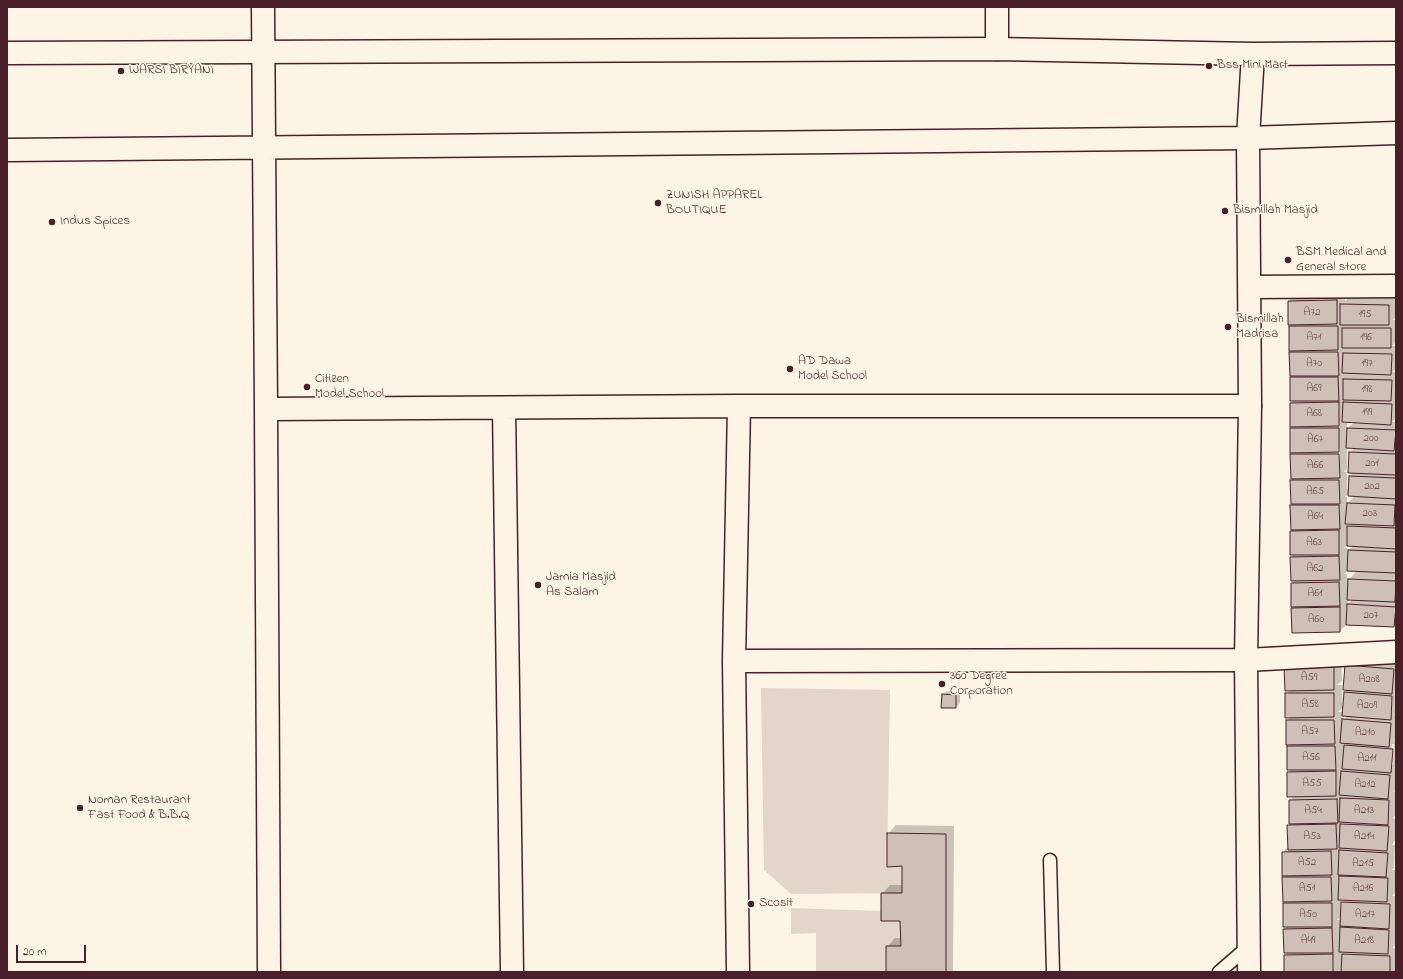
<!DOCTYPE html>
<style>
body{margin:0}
#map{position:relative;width:1403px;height:979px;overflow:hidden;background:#fcf5e5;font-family:"Indie Flower",sans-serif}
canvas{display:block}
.frame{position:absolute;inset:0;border:8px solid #4a1f2b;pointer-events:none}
.scale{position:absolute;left:16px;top:945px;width:70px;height:18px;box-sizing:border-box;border:2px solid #4a1f2b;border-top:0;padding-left:5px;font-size:12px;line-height:14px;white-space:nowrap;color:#4a1f2b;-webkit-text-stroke:3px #fcf5e5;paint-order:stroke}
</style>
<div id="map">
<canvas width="1403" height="979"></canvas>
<div class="frame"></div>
<div class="scale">20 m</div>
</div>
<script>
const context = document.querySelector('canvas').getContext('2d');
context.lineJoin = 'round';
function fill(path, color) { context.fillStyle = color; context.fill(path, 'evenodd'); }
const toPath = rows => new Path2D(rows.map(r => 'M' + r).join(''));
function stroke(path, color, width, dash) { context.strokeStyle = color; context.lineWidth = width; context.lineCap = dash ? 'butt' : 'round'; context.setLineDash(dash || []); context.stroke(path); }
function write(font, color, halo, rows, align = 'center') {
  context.font = font + ' "Indie Flower",sans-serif'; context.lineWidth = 3; context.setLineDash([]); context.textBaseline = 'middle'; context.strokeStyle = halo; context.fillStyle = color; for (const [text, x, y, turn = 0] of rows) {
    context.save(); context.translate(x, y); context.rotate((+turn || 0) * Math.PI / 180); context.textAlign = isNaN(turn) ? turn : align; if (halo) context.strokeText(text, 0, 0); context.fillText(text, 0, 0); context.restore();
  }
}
const green = toPath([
 [761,688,890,690,887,866,902,866,902,893,791,894,764,870],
 [791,908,881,911,881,921,900,921,901,946,886,946,886,972,816,972,816,933,791,934]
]);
const shadow = toPath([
 [1344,292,1345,301,1350,296,1396,297,1396,317,1393,320,1396,320,1396,342,1392,346,1396,346,1396,369,1393,372,1396,372,1396,418,1392,422,1396,422,1396,571,1394,573,1396,573,1396,624,1394,626,1347,624,1340,631,1292,609,1295,606,1292,583,1295,580,1291,557,1294,554,1291,531,1293,529,1291,506,1294,503,1291,481,1294,478,1291,455,1294,451,1291,429,1294,426,1291,403,1293,400,1291,400,1290,353,1293,350,1290,327,1292,324,1289,301,1297,293],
 [1347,422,1354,422,1347,429],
 [1347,448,1355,448,1350,452,1354,472,1350,476,1349,489,1347,489,1347,472,1344,472,1347,469],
 [1338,449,1340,449,1340,470,1338,470],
 [1349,493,1355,496,1347,504,1347,497,1345,497],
 [1346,523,1352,523,1347,528],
 [1347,545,1353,546,1347,552,1347,548,1344,548],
 [1348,570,1358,570,1347,581,1347,574,1345,574],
 [1348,599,1353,599,1348,604],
 [1341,658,1342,681,1337,685,1342,685,1342,706,1344,706,1345,692,1348,689,1346,666,1354,658,1396,661,1396,713,1394,715,1396,715,1396,739,1394,741,1396,741,1396,790,1394,792,1396,792,1396,815,1393,818,1396,819,1396,826,1395,841,1392,845,1395,845,1394,868,1392,870,1396,870,1395,893,1392,896,1396,896,1396,920,1395,922,1396,922,1396,945,1392,948,1396,948,1396,972,1342,972,1342,968,1338,972,1285,972,1285,955,1288,952,1284,929,1287,926,1284,904,1287,901,1283,878,1286,875,1283,852,1289,846,1290,800,1294,796,1288,773,1292,769,1288,747,1291,744,1287,721,1291,716,1286,694,1290,690],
 [1344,706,1343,712,1338,712],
 [1342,715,1348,715,1343,720],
 [1343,743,1348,743,1343,747],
 [1392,744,1394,744,1393,765,1390,765],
 [1340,899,1345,899,1342,903,1342,909,1340,909],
 [1341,916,1341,920,1337,920],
 [1341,951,1346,951,1341,956],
 [947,691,960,692,960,703,956,707,943,695],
 [896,825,954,826,953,972,887,972,887,947,895,938,902,938,901,920,882,894,890,885,903,885,903,865,888,834]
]);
const building = toPath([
 [1337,300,1337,324,1288,325,1288,301,1337,300],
 [1340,304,1389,305,1389,325,1340,325,1340,304],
 [1289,326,1338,326,1338,350,1289,351,1289,326],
 [1342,328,1391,328,1391,348,1342,348,1342,328],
 [1289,352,1338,352,1339,376,1290,376,1289,352],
 [1343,353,1392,354,1391,375,1342,373,1343,353],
 [1290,377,1338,377,1339,401,1290,401,1290,377],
 [1343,379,1392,380,1391,401,1343,400,1343,379],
 [1339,402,1339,426,1290,427,1290,403,1339,402],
 [1343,402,1392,404,1391,425,1342,422,1343,402],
 [1290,428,1339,428,1339,452,1290,453,1290,428],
 [1347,428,1396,430,1394,451,1346,448,1347,428],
 [1349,452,1396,454,1396,475,1348,473,1349,452],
 [1290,454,1339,454,1340,478,1291,479,1290,454],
 [1349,476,1396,478,1396,499,1348,496,1349,476],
 [1290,480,1339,480,1340,504,1291,504,1290,480],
 [1347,503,1395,505,1394,526,1345,524,1347,503],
 [1290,505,1339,505,1340,529,1291,530,1290,505],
 [1347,526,1396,528,1396,549,1347,546,1347,526],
 [1339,530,1339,555,1290,555,1290,531,1339,530],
 [1348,550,1396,552,1396,573,1347,571,1348,550],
 [1339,556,1340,580,1291,581,1290,557,1339,556],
 [1348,579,1396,581,1395,602,1347,600,1348,579],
 [1339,582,1340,606,1291,607,1291,583,1339,582],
 [1347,604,1396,607,1394,627,1346,625,1347,604],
 [1340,607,1340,632,1292,633,1291,608,1340,607],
 [1345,665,1394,669,1392,694,1343,690,1345,665],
 [1284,666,1334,666,1334,690,1285,691,1284,666],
 [1344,692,1392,696,1391,720,1342,716,1344,692],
 [1285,693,1334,693,1334,717,1285,718,1285,693],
 [942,694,956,695,956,708,941,708,942,694],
 [1342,719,1391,723,1389,747,1340,743,1342,719],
 [1286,720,1334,720,1335,744,1286,745,1286,720],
 [1344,745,1393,749,1391,773,1342,769,1344,745],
 [1287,746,1335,746,1336,770,1287,770,1287,746],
 [1336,771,1336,796,1287,797,1287,772,1336,771],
 [1341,771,1390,775,1388,799,1339,795,1341,771],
 [1340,798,1389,800,1388,825,1339,822,1340,798],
 [1337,799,1338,823,1289,824,1289,800,1337,799],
 [1336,824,1337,849,1288,850,1287,825,1336,824],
 [1340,824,1389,826,1387,851,1339,848,1340,824],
 [887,833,946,834,946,972,886,972,886,946,901,946,900,921,881,921,881,893,902,893,902,866,887,867,887,833],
 [1339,850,1388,853,1386,877,1338,875,1339,850],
 [1331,851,1332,875,1282,876,1282,852,1331,851],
 [1339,876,1388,878,1387,902,1338,900,1339,876],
 [1282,877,1331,877,1332,901,1283,902,1282,877],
 [1341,902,1390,904,1389,929,1340,926,1341,902],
 [1283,903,1332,903,1332,927,1283,927,1283,903],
 [1340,927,1389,930,1388,954,1339,952,1340,927],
 [1332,928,1333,953,1284,953,1283,929,1332,928],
 [1333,954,1333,972,1284,972,1284,955,1333,954],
 [1342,954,1390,956,1390,972,1341,972,1342,954]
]);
const service = toPath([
 [1050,860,1053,972],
 [1219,972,1249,946]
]);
const minor = toPath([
 [263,7,266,409,269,972],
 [997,7,997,49],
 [7,150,1248,138,1396,133],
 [1250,287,1396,286],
 [504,408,512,972],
 [266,409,739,406,1250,406],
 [734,661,1246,660,1396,652],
 [738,972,734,661,739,406]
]);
const tertiary = toPath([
 [7,53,997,49,1253,54,1396,53],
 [1249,972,1246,660,1250,406,1248,138,1253,54]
]);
const markers = [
 [1209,66,4,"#4a1f2b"],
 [121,71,4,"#4a1f2b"],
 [658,203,4,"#4a1f2b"],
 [1225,211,4,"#4a1f2b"],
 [52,222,4,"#4a1f2b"],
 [1288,260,4,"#4a1f2b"],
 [1228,327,4,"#4a1f2b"],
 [790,369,4,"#4a1f2b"],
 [307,387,4,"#4a1f2b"],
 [538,585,4,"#4a1f2b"],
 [942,684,4,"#4a1f2b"],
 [80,808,4,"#4a1f2b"],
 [751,904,4,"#4a1f2b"]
];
const numberNames = [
 ["A72",1312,313],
 ["195",1365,315],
 ["A71",1314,338],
 ["196",1366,338],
 ["A70",1314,364],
 ["197",1367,364],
 ["A69",1314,389],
 ["198",1367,390],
 ["199",1367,413],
 ["A68",1314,414],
 ["200",1371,439],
 ["A67",1315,440],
 ["201",1372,464],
 ["A66",1315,466],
 ["202",1372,487],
 ["A65",1315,492],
 ["203",1370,514],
 ["A64",1315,517],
 ["A63",1314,543],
 ["A62",1315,569],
 ["A61",1315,594],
 ["207",1371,616],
 ["A60",1316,620],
 ["A59",1309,678],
 ["A208",1369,680],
 ["A58",1310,705],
 ["A209",1367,706],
 ["A57",1310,732],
 ["A210",1365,733],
 ["A56",1311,758],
 ["A211",1367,759],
 ["A55",1312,784],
 ["A212",1365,785],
 ["A54",1313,811],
 ["A213",1364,811],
 ["A53",1312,837],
 ["A214",1364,837],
 ["A52",1307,863],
 ["A215",1363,864],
 ["A51",1307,889],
 ["A216",1363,889],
 ["A50",1308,915],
 ["A217",1365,915],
 ["A49",1308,941],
 ["A218",1364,941]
];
const poiNames = [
 ["Bss Mini Mart",1217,66],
 ["WARSI BIRYANI",129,71],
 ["ZUNISH APPAREL",666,196],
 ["BOUTIQUE",666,211],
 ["Bismillah Masjid",1233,211],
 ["Indus Spices",60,222],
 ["BSM Medical and",1296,253],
 ["General store",1296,268],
 ["Bismillah",1236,320],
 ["Madrisa",1236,335],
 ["AD Dawa",798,362],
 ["Model School",798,377],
 ["Citizen",315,380],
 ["Model School",315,395],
 ["Jamia Masjid",546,578],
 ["As Salam",546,593],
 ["360 Degree",950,677],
 ["Corporation",950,692],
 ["Noman Restaurant",88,801],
 ["Fast Food & B.B.Q",88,816],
 ["Scosit",759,904]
];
fill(green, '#e2d5ca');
fill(shadow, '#0003');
fill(building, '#cfc0b7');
stroke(building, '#4a1f2b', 1);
stroke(service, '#4a1f2b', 15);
stroke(minor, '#4a1f2b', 25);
stroke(tertiary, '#4a1f2b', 25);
stroke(service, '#fcf5e5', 12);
stroke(minor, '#fcf5e5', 22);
stroke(tertiary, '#fcf5e5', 22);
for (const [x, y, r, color] of markers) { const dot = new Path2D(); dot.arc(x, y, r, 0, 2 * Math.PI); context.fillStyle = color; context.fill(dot); stroke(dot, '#fcf5e5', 1.5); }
write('11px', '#6b474e', null, numberNames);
write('13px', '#4a1f2b', '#fcf5e5', poiNames, 'left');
</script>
